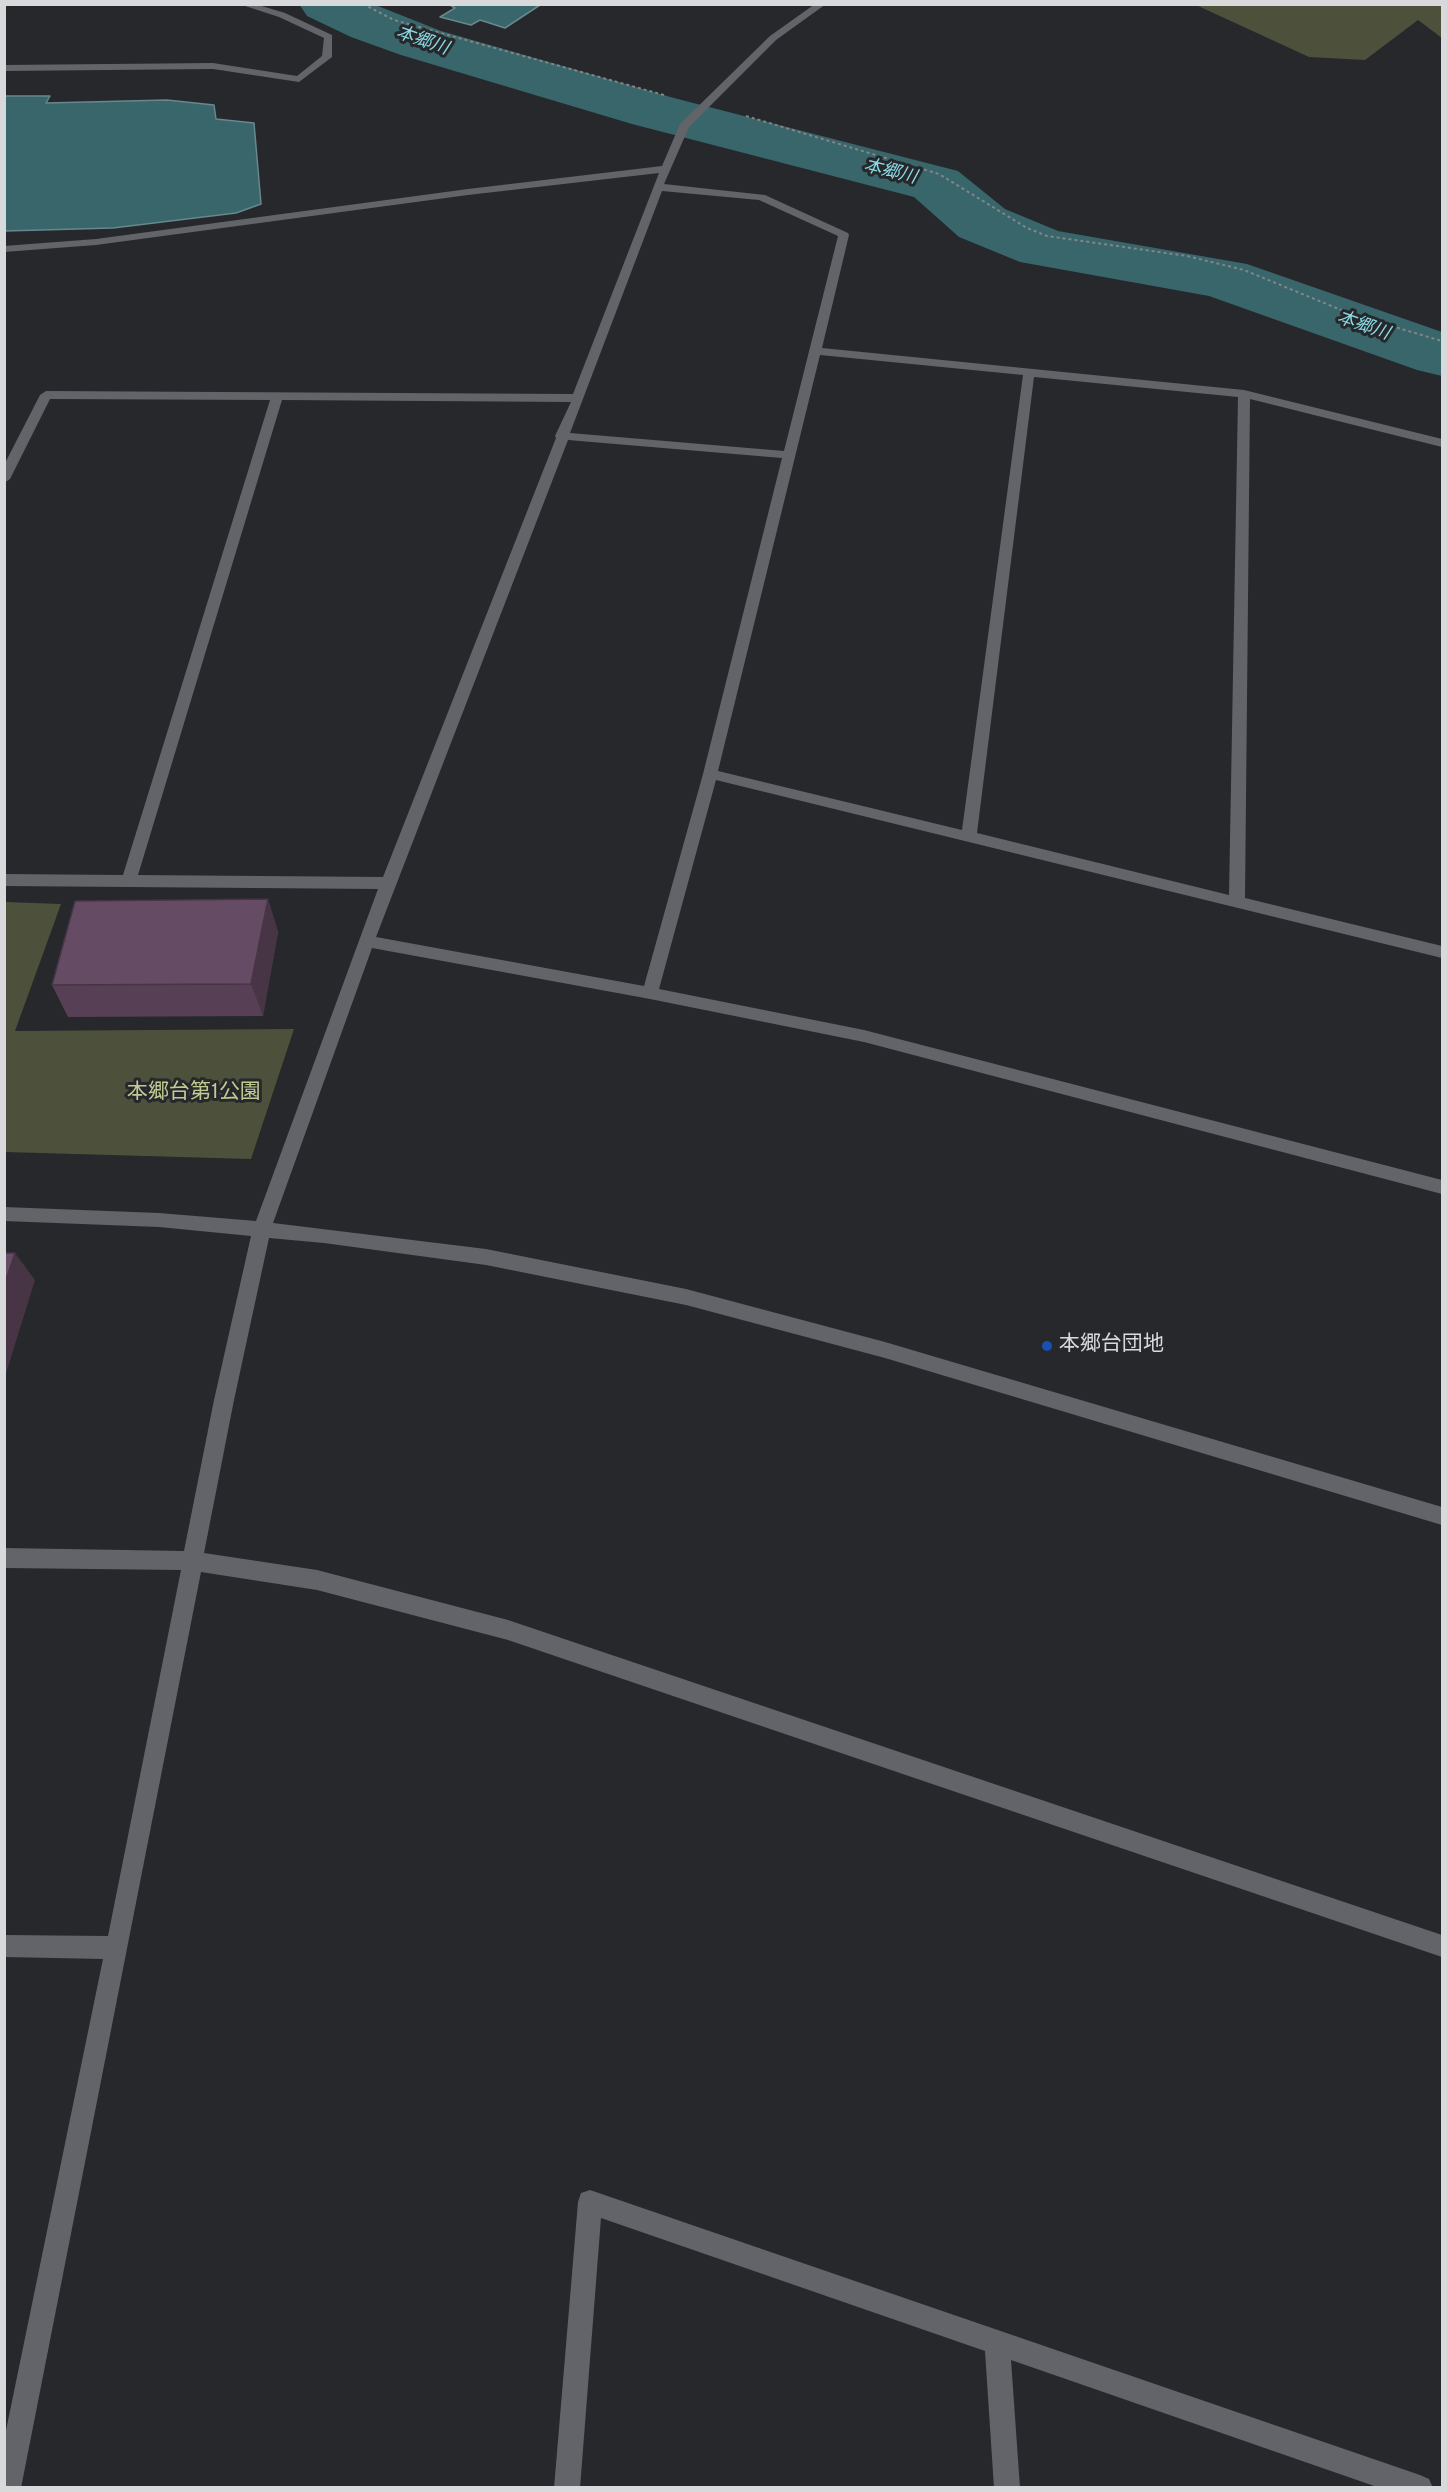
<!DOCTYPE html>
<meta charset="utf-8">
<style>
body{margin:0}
#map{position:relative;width:1447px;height:2492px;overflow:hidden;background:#26282c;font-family:Overpass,sans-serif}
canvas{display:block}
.frame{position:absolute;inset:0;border:6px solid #d7d9db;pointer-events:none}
</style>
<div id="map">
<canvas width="1447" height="2492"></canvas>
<div class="frame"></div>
</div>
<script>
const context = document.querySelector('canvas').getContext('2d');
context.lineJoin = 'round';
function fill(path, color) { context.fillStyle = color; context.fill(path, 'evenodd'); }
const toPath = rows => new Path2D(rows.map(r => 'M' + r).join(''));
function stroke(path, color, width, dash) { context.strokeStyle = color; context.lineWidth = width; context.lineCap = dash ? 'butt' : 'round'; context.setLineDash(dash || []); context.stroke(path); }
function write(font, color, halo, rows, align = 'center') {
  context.font = font + ' Overpass,"Noto Sans JP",sans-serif'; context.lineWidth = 6; context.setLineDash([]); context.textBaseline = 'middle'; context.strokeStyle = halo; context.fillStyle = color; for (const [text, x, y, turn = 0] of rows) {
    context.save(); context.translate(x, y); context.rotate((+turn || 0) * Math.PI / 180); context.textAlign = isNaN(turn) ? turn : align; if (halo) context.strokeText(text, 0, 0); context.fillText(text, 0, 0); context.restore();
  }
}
const green = toPath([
 [1196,5,1442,5,1442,38,1418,20,1365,60,1309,57],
 [5,902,61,904,15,1031,294,1029,251,1159,5,1152]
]);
const water = toPath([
 [450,5,540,5,505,28,480,20,471,25,440,17,455,8,450,5],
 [4,96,50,96,46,103,167,100,214,105,216,119,254,123,261,204,236,213,113,228,5,231,4,96]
]);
const river = toPath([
 [299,4,373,4,441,31,674,98,958,171,1005,209,1058,231,1247,264,1442,332,1442,376,1417,370,1209,296,1020,262,959,237,914,197,632,124,401,55,351,37,307,16,299,4]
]);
const path = toPath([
 [363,4,394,20,664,95],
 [746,116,939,174,1027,228,1047,236,1187,256,1244,270,1351,314,1442,341]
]);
const minor = toPath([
 [239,4,255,4,285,13,332,35,332,57,299,82,213,69,4,71,4,65,213,63,297,76,322,56,324,38,279,17,239,4],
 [815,4,826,4,776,40,689,127,664,184,765,195,848,233,849,235,822,348,1244,390,1442,439,1442,447,1250,399,1245,898,1442,946,1442,958,716,780,659,989,864,1030,1442,1180,1442,1194,864,1042,650,999,372,948,273,1223,486,1249,686,1289,885,1342,1442,1507,1442,1525,885,1358,686,1305,486,1265,324,1243,269,1238,234,1400,204,1553,317,1570,508,1620,1442,1935,1442,1957,508,1640,317,1590,201,1572,21,2488,4,2488,4,2440,103,1959,4,1957,4,1935,108,1936,181,1570,4,1568,4,1548,184,1551,214,1400,251,1236,159,1227,4,1221,4,1207,159,1213,256,1221,378,889,4,886,4,874,123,875,270,400,50,399,10,479,4,483,4,465,40,395,46,391,573,394,659,173,468,195,96,245,4,252,4,246,96,239,468,189,662,166,680,124,770,36,815,4],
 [662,191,759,200,838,236,784,451,570,433,662,191],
 [820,355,1023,375,962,830,718,771,820,355],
 [1034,377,1238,397,1229,895,977,833,1034,377],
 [282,400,571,402,555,436,556,438,383,877,138,875,282,400],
 [568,440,782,458,703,774,644,986,376,937,568,440],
 [590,2190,1420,2475,1429,2479,1433,2488,1380,2488,1011,2360,1020,2488,994,2488,985,2351,601,2218,580,2488,554,2488,578,2202,581,2193,590,2190]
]);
const wall = toPath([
 [268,899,278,932,263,1016,68,1017,52,985]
]);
const shadedWall = toPath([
 [268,899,278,932,263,1016,251,984],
 [15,1253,35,1280,4,1380,4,1286]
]);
const building = toPath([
 [268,899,251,984,52,985,75,901,268,899],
 [4,1253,15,1253,4,1286,4,1253]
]);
const markers = [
 [1047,1346,6,"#1a4fb4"]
];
const farWaternames = [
 ["本郷川",422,42,19],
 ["本郷川",890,173,14],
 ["本郷川",1363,327,19]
];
const parkNames = [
 ["本郷台第1公園",194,1094]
];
const poiNames = [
 ["本郷台団地",1059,1346]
];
fill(green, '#4d513c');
fill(water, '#38666a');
stroke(water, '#68888c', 1.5);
fill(river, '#38666a');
stroke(path, '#838588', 2, [3, 3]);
fill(minor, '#626469');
fill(wall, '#574055');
fill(shadedWall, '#473445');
fill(building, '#654b63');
stroke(building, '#473445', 1.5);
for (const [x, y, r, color] of markers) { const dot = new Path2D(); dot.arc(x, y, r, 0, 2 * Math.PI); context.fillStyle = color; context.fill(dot); stroke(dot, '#26282c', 2); }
write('italic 18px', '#89dbe3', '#26282c', farWaternames);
write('21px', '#c0cb8f', '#26282c', parkNames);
write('21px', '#d7d9db', '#26282c', poiNames, 'left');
</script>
